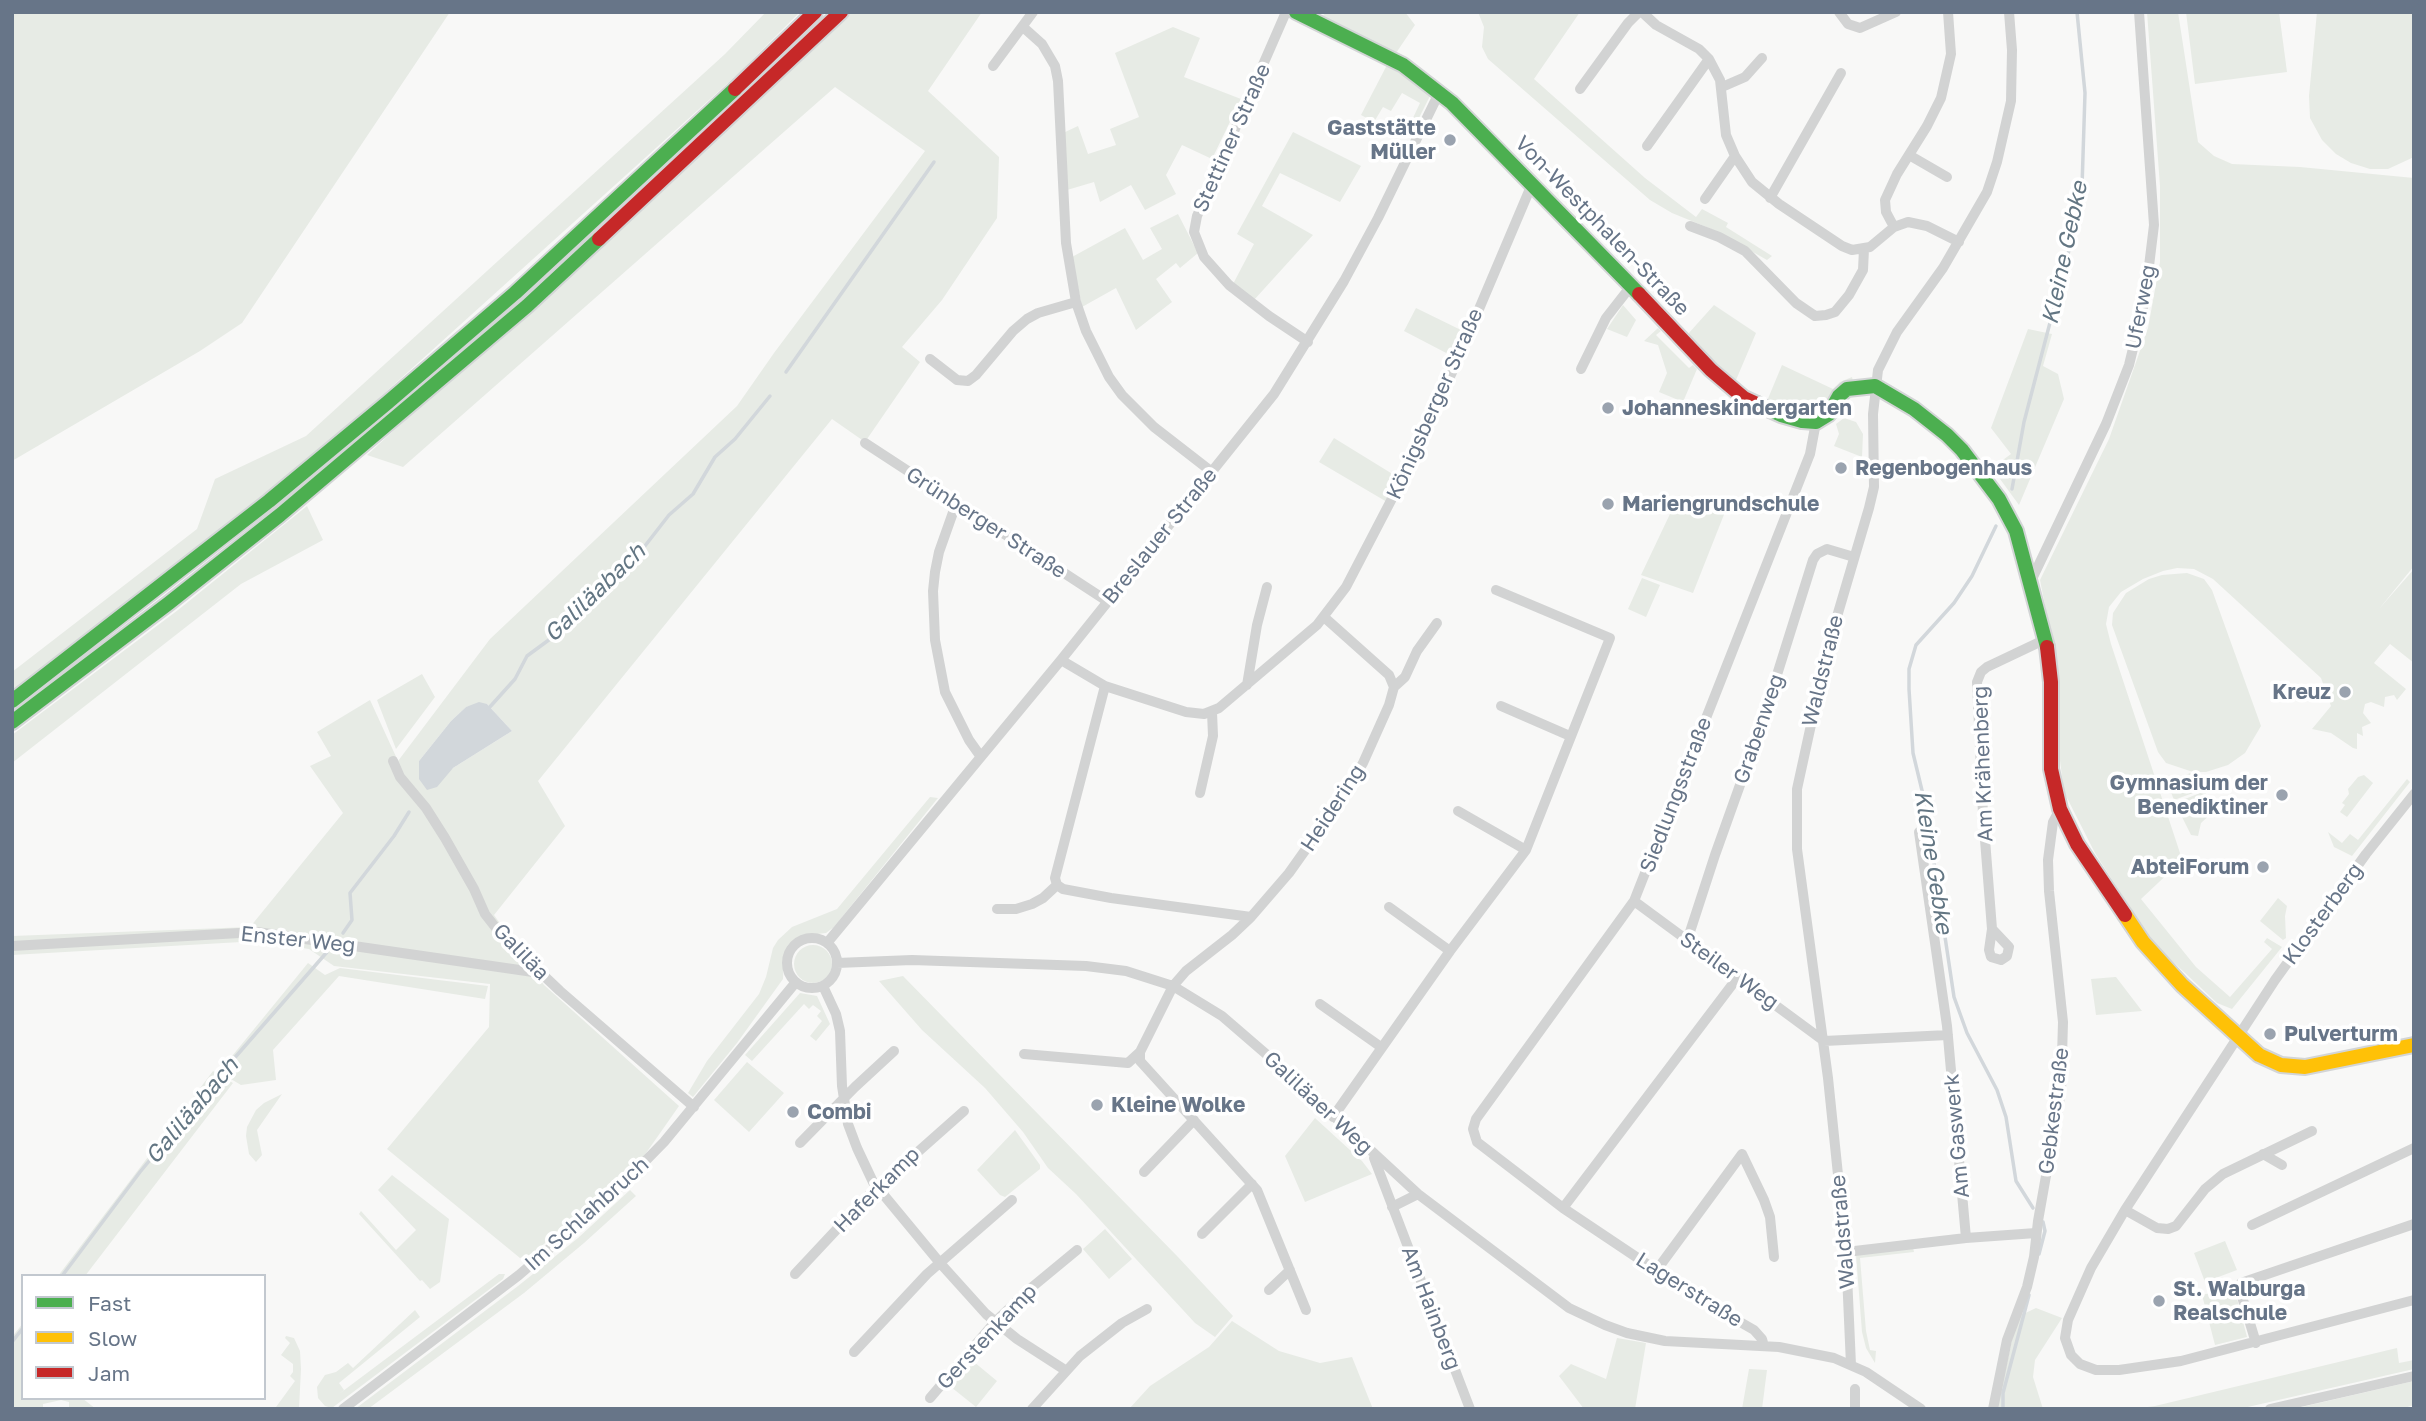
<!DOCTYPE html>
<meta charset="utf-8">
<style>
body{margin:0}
#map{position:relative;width:2426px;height:1421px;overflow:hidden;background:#f8f8f7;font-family:"Golos Text",sans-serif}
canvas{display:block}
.frame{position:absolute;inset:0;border:14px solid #677588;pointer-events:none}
.legend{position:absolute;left:21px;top:1274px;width:245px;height:126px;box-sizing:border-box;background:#fff;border:2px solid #c2c8cf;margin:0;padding:9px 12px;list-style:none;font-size:21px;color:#677588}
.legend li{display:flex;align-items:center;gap:14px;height:35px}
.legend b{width:35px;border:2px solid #c2c8cf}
</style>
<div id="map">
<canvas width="2426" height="1421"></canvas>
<div class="frame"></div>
<ul class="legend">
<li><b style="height:9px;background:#4caf50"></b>Fast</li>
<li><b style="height:9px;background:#ffc107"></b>Slow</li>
<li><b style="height:9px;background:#c62828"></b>Jam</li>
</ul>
</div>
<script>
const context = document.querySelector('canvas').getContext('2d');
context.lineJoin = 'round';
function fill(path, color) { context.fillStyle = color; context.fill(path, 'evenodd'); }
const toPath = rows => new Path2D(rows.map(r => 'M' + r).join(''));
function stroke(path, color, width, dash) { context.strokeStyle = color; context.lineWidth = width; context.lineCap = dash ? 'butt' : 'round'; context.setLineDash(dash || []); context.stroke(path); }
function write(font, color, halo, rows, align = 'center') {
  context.font = font + ' "Golos Text",sans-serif'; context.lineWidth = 7; context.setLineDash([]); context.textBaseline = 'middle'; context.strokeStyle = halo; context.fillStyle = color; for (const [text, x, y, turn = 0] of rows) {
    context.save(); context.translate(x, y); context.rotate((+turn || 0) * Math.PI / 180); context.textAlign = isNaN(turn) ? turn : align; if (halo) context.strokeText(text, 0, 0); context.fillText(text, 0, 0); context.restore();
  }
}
const green = toPath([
 [12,12,450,12,242,323,200,351,12,461],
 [766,12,800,12,739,73,367,409,223,529,12,691,12,672,197,529,215,479,306,436,725,54],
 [850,12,982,12,928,91,999,157,997,218,942,300,902,347,920,362,865,442,832,419,538,781,565,826,494,915,544,985,679,1106,637,1166,532,1254,520,1258,387,1149,489,1027,490,984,334,966,309,949,259,941,12,955,12,936,250,927,343,813,310,766,331,756,317,732,370,700,398,761,490,639,737,406,774,353,925,151,835,87,403,467,367,455],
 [487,704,512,731,453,768,419,779,419,761,451,721,466,707],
 [1327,12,1405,12,1415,25,1394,56,1320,18],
 [1478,12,1580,12,1534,79,1645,178,1696,217,1702,209,1728,223,1726,227,1772,256,1767,260,1716,231,1672,213,1650,200,1488,59,1482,47,1484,27],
 [2147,12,2178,12,2198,142,2214,156,2232,164,2300,167,2414,178,2414,566,2379,609,2414,569,2414,663,2390,644,2374,663,2406,689,2397,700,2394,695,2385,697,2384,707,2371,702,2365,704,2363,713,2371,723,2362,727,2363,736,2357,733,2357,749,2353,748,2331,733,2312,729,2331,706,2321,678,2213,579,2194,569,2177,568,2163,571,2143,579,2121,592,2109,607,2106,624,2111,644,2180,853,2175,867,2141,899,2196,967,2230,997,2272,949,2264,942,2267,938,2282,947,2232,1009,2217,1003,2152,942,2095,853,2064,792,2055,722,2051,636,2040,580,2109,439,2148,328,2160,262,2160,186],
 [2186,12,2279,12,2287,72,2195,84],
 [2317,12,2414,12,2414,157,2388,169,2370,169,2351,163,2336,154,2322,140,2310,118,2309,96],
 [1173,27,1200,38,1184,77,1241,99,1212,159,1182,145,1166,175,1176,194,1145,210,1131,185,1100,202,1094,182,1067,190,1063,133,1078,126,1088,154,1116,145,1110,129,1139,117,1115,53],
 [1387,65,1426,91,1430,96,1417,122,1412,120,1420,103,1402,93,1391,111,1383,107,1374,122,1361,115],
 [1293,132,1361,166,1340,202,1280,173,1262,206,1313,235,1254,300,1233,284,1254,244,1237,234],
 [1178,214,1198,253,1180,268,1176,263,1156,279,1172,302,1136,330,1116,288,1082,307,1072,257,1125,228,1143,260,1162,249,1150,228],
 [1623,305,1636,320,1627,337,1607,329],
 [1714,305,1756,333,1736,380,1715,363,1688,334],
 [1416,308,1463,331,1452,356,1404,331],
 [1658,328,1661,331,1656,335,1689,368,1693,365,1697,369,1683,402,1659,392,1667,373,1658,345,1644,341],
 [2028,329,2052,334,2043,366,2058,374,2064,399,2019,505,1992,468,2011,454,1991,428],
 [1782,365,1833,389,1840,382,1852,377,1853,381,1838,387,1822,410,1816,413,1801,415,1773,407,1773,402,1767,401],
 [1844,418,1856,422,1863,434,1862,457,1834,446,1839,434,1836,424],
 [1334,438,1399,478,1387,502,1319,462],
 [1679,495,1725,512,1693,593,1641,575],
 [307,506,323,540,241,584,12,763,12,735,178,610],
 [2187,573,2204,579,2212,590,2261,726,2245,753,2228,765,2206,772,2198,772,2204,789,2174,800,2167,782,2193,772,2166,763,2158,752,2112,625,2113,613,2126,593,2149,579,2162,575],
 [1642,578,1660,585,1646,617,1628,609],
 [422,674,435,697,396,749,377,700],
 [2364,775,2373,783,2347,817,2340,812,2345,805,2342,803,2349,794,2348,789,2358,777],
 [2407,779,2410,782,2352,856,2334,847,2328,832,2342,843,2350,834,2358,840],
 [2205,791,2213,812,2201,823,2198,836,2191,835,2175,803],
 [930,797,938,798,834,927,826,933,800,936,788,945,784,957,783,979,737,1043,693,1097,688,1093,707,1061,759,994,766,977,773,948,778,940,792,927,837,909],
 [2278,898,2287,906,2285,916,2286,938,2283,940,2260,921],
 '794 964a19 19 0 1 1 38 0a19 19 0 1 1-38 0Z',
 [308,963,325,975,340,968,488,986,485,999,339,976,273,1050,276,1080,241,1085,219,1072],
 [903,976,1178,1257,1233,1316,1215,1337,1195,1323,1076,1194,1048,1168,1023,1132,985,1088,922,1030,879,981],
 [2115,977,2116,977,2142,1011,2096,1015,2091,979],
 [800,993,817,996,830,1024,816,1041,810,1036,822,1021,817,1016,821,1011,813,1005,809,1009,804,1004,752,1061,745,1055],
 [747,1062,784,1093,749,1132,714,1100],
 [213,1071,233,1083,85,1276,58,1276],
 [282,1094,257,1130,262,1155,256,1162,249,1154,246,1136,247,1127,256,1110,264,1103],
 [1315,1118,1362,1161,1372,1174,1305,1202,1285,1156],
 [1015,1130,1040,1165,1040,1169,1005,1197,1000,1195,977,1170],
 [392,1175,449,1219,440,1282,430,1289,422,1280,420,1281,359,1214,361,1211,396,1250,416,1230,378,1190],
 [630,1190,636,1196,584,1243,524,1293,368,1409,355,1409,518,1286,578,1238],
 [1105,1229,1132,1259,1109,1279,1083,1249],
 [2225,1241,2237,1270,2205,1282,2194,1253],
 [1913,1247,1914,1252,1860,1258,1866,1331,1870,1350,1876,1351,1875,1363,1866,1348,1862,1332,1856,1255],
 [499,1274,505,1274,503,1279,332,1408,325,1406,318,1398,317,1387,325,1375,336,1372,348,1363,353,1368,415,1310,420,1317,339,1383,344,1390,339,1394],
 [2234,1287,2247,1337,2215,1345,2202,1295],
 [2036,1308,2062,1318,2035,1360,2033,1377,2043,1409,1997,1409,2017,1317],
 [1232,1321,1279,1351,1320,1363,1352,1357,1373,1409,1129,1409,1150,1386,1209,1347],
 [23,1323,23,1398,82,1398,96,1409,69,1409,69,1402,61,1400,43,1404,43,1409,12,1409,12,1337],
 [286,1336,294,1338,300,1351,301,1369,299,1409,276,1407,295,1381,290,1376,293,1372,293,1364,281,1355,290,1343,285,1338],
 [1617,1338,1646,1343,1635,1409,1584,1409,1559,1376,1571,1364,1606,1379],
 [2397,1348,2399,1363,2414,1360,2414,1369,2239,1409,2132,1409,2155,1406],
 [968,1357,997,1381,976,1407,946,1383],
 [1749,1369,1767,1370,1762,1409,1742,1409],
 [2414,1381,2414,1405,2401,1409,2293,1409]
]);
const water = toPath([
 [479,702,487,704,512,731,453,768,437,787,427,790,419,779,419,761,451,721,466,707]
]);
const stream = toPath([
 [786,372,934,162],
 [2012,489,2024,422,2074,231,2082,187,2085,93,2077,12],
 [1996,526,1972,576,1954,603,1916,645,1909,669,1909,689,1913,753,1925,803,1954,997,1967,1033,1997,1090,2006,1117,2016,1181,2033,1208],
 [488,709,515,679,527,656,561,631,588,600,604,589,634,560,669,515,693,494,715,457,735,439,770,396],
 [343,933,352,920,350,893,394,836,409,812],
 [2039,1254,2045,1231,2043,1222],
 [62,1276,140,1172,231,1062,327,952],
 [12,1342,23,1328],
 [2003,1409,2003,1393,2029,1295]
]);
const street = toPath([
 [1286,12,1197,216,1194,232,1204,257,1229,285,1269,316,1308,342],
 [1642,12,1656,25,1699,49,1709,59,1720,80,1726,135,1735,156,1752,182,1779,204,1842,246,1852,250,1870,247,1894,227,1908,222,1927,226,1959,242],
 [1839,12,1848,24,1860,28,1896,12],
 [1023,27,1042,44,1055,66,1058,81,1066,243,1076,302,1086,331,1109,377,1122,395,1154,427,1212,472],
 [993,66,1033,12],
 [1722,87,1745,77,1762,58],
 [1580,89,1628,23,1639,12],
 [1647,146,1709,59],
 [1909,155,1947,177],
 [1770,198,1841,73],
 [1705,199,1735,156],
 [1690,226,1719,237,1745,251,1796,303,1815,316,1826,315,1835,312,1849,295,1863,270,1864,249],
 [1894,227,1886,212,1885,200,1897,174,1927,126,1941,98,1951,54,1948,12],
 [930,359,957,380,968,381,976,375,1013,331,1027,319,1038,313,1076,302],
 [1581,369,1606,318,1631,286],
 [865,443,1107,601],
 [956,504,939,552,935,572,933,591,935,640,945,692,969,740,981,757],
 [2031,581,2106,424,2129,365,2145,299,2154,225,2139,12],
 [1061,660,1105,686,1186,712,1204,714,1219,708,1317,625,1346,587,1410,464,1454,368,1532,184],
 [1247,685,1257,625,1267,587],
 [1105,686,1055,878,1057,885,1063,889,1111,898,1251,917],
 [1394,687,1405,677,1417,651,1437,623],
 [1501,706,1570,736],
 [393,761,400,777,426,808,445,838,474,889,485,914,503,937,560,991,694,1107],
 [1200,793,1213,736,1212,712],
 [2414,794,2366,854,2275,980,2125,1210,2091,1268,2068,1320,2065,1338,2071,1355,2080,1364,2096,1370,2119,1370,2181,1361,2414,1300],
 [1458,811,1526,850],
 [1919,832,1947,1026,1966,1238],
 [1634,901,1824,1041,1948,1035],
 [1389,907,1450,951],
 [997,909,1016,909,1032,904,1043,898,1057,885],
 [1992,929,2009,947,2007,956,2001,960,1991,957,1989,950,1992,929,1983,814,1977,682,1981,672,1987,667,2046,639],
 '787 963a25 25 0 1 1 50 0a25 25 0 1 1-50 0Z',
 [1687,941,1715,855,1760,729,1813,560,1817,554,1827,549,1854,557],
 [827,943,1061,660,1274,394,1344,281,1378,218,1439,93],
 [12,946,257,932,540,973],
 [837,963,912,960,1086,966,1126,971,1173,986,1222,1016,1273,1060,1418,1194,1569,1308,1605,1325,1627,1333,1665,1341,1779,1347,1834,1358,1866,1372,1921,1409],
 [823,986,836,1014,840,1031,842,1086,848,1124,857,1148,873,1182,940,1263,986,1314,1017,1339,1065,1370],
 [1320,1004,1381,1047],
 [1024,1054,1128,1063,1140,1052],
 [1333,1117,1450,951,1526,850,1610,638,1496,590],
 [800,1143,855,1087,894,1051],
 [2263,1154,2282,1165],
 [1374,1158,1470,1409],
 [1144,1172,1194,1120],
 [1392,1207,1418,1194],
 [1563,1208,1738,977],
 [2125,1210,2157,1228,2168,1229,2176,1226,2205,1189,2223,1174,2312,1131],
 [2252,1225,2414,1148],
 [1202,1234,1252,1184],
 [1846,1252,1966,1238,2036,1233],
 [1656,1271,1742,1154,1764,1200,1770,1217,1774,1257],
 [795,1274,867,1197,964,1111],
 [1269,1290,1290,1270],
 [1306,1310,1257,1190,1140,1061,1140,1052,1173,986,1186,971,1232,935,1251,917,1289,873,1343,797,1363,763,1389,705,1394,687,1389,675,1324,617],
 [2256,1343,2240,1290,2241,1283,2414,1224],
 [1764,1346,1762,1339,1754,1330,1693,1295,1563,1208,1477,1142,1473,1129,1476,1119,1634,901,1810,454,1816,422],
 [854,1352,927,1274,1012,1200],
 [1851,1365,1846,1252,1828,1078,1797,849,1797,789,1828,647,1869,508,1874,487,1873,414,1878,370,1897,332,1943,268,1987,192,1997,162,2011,101,2012,50,2009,12],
 [930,1398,995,1322,1031,1288,1077,1250],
 [343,1409,519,1275,614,1193,664,1142,796,982],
 [1032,1409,1080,1356,1122,1323,1147,1309],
 [1855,1409,1855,1389],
 [1993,1409,2007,1340,2027,1287,2034,1257,2038,1221,2061,1091,2063,1022,2049,891,2048,860,2053,822,2060,809],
 [2270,1409,2414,1376]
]);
const fast = toPath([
 [1296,12,1403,65,1452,103,1639,294],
 [1757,404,1781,415,1802,421,1816,422,1829,414,1839,396,1847,389,1875,386,1914,409,1947,435,1962,450,1999,499,2016,531,2047,647],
 [12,701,269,501,387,403,515,293,735,89],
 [12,722,169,603,280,515,527,306,599,239]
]);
const slow = toPath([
 [2125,915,2143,942,2182,985,2259,1055,2281,1065,2305,1067,2414,1045]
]);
const jam = toPath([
 [735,89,815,12],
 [599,239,841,12],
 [1639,294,1711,370,1744,398,1757,404],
 [2047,647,2051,682,2051,769,2060,809,2077,844,2125,915]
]);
const markers = [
 [1450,140,7,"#9aa3af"],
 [1608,408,7,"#9aa3af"],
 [1841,468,7,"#9aa3af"],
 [1608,504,7,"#9aa3af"],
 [2345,692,7,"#9aa3af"],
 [2282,795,7,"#9aa3af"],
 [2263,867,7,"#9aa3af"],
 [2270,1034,7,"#9aa3af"],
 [1097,1105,7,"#9aa3af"],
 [793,1112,7,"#9aa3af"],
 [2159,1301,7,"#9aa3af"]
];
const poiNames = [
 ["Gaststätte",1436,128,"right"],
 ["Müller",1436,152,"right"],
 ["Johanneskindergarten",1622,408],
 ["Regenbogenhaus",1855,468],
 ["Mariengrundschule",1622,504],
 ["Kreuz",2331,692,"right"],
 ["Gymnasium der",2268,783,"right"],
 ["Benediktiner",2268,807,"right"],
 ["AbteiForum",2249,867,"right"],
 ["Pulverturm",2284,1034],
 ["Kleine Wolke",1111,1105],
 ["Combi",807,1112],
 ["St. Walburga",2173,1289],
 ["Realschule",2173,1313]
];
const streetNames = [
 ["Stettiner Straße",1232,138,-66],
 ["Von-Westphalen-Straße",1602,226,46],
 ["Uferweg",2141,307,-79],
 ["Königsberger Straße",1435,404,-66],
 ["Grünberger Straße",986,523,33],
 ["Breslauer Straße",1160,536,-51],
 ["Waldstraße",1823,671,-76],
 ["Grabenweg",1759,729,-71],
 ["Am Krähenberg",1983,764,-92],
 ["Siedlungsstraße",1676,795,-69],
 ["Heidering",1333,808,-57],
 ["Klosterberg",2323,914,-54],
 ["Enster Weg",298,940,6],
 ["Galiläa",521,952,46],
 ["Steiler Weg",1729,971,36],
 ["Galiläaer Weg",1318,1103,43],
 ["Gebkestraße",2054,1111,-83],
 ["Am Gaswerk",1957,1136,-95],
 ["Haferkamp",877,1190,-45],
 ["Im Schlahbruch",587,1214,-42],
 ["Waldstraße",1843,1232,-95],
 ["Lagerstraße",1689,1290,32],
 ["Am Hainberg",1431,1308,69],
 ["Gerstenkamp",987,1337,-47]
];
const waterNames = [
 ["Kleine Gebke",2065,253,-78],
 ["Galiläabach",595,593,-44],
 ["Kleine Gebke",1933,862,81],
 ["Galiläabach",192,1111,-50]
];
fill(green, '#e7ebe5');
fill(water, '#d2d7db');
stroke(stream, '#d2d7db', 3.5);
stroke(fast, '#d3d5d6', 18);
stroke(slow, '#d3d5d6', 18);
stroke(jam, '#d3d5d6', 18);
stroke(street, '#d2d3d3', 10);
stroke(fast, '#4caf50', 14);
stroke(slow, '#ffc107', 14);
stroke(jam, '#c62828', 14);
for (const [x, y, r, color] of markers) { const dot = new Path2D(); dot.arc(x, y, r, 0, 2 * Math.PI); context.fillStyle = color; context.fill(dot); stroke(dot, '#fff', 2.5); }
write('bold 21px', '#677588', '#fff', poiNames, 'left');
write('21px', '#677588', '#fff', streetNames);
write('italic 23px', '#637683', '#fff', waterNames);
</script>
